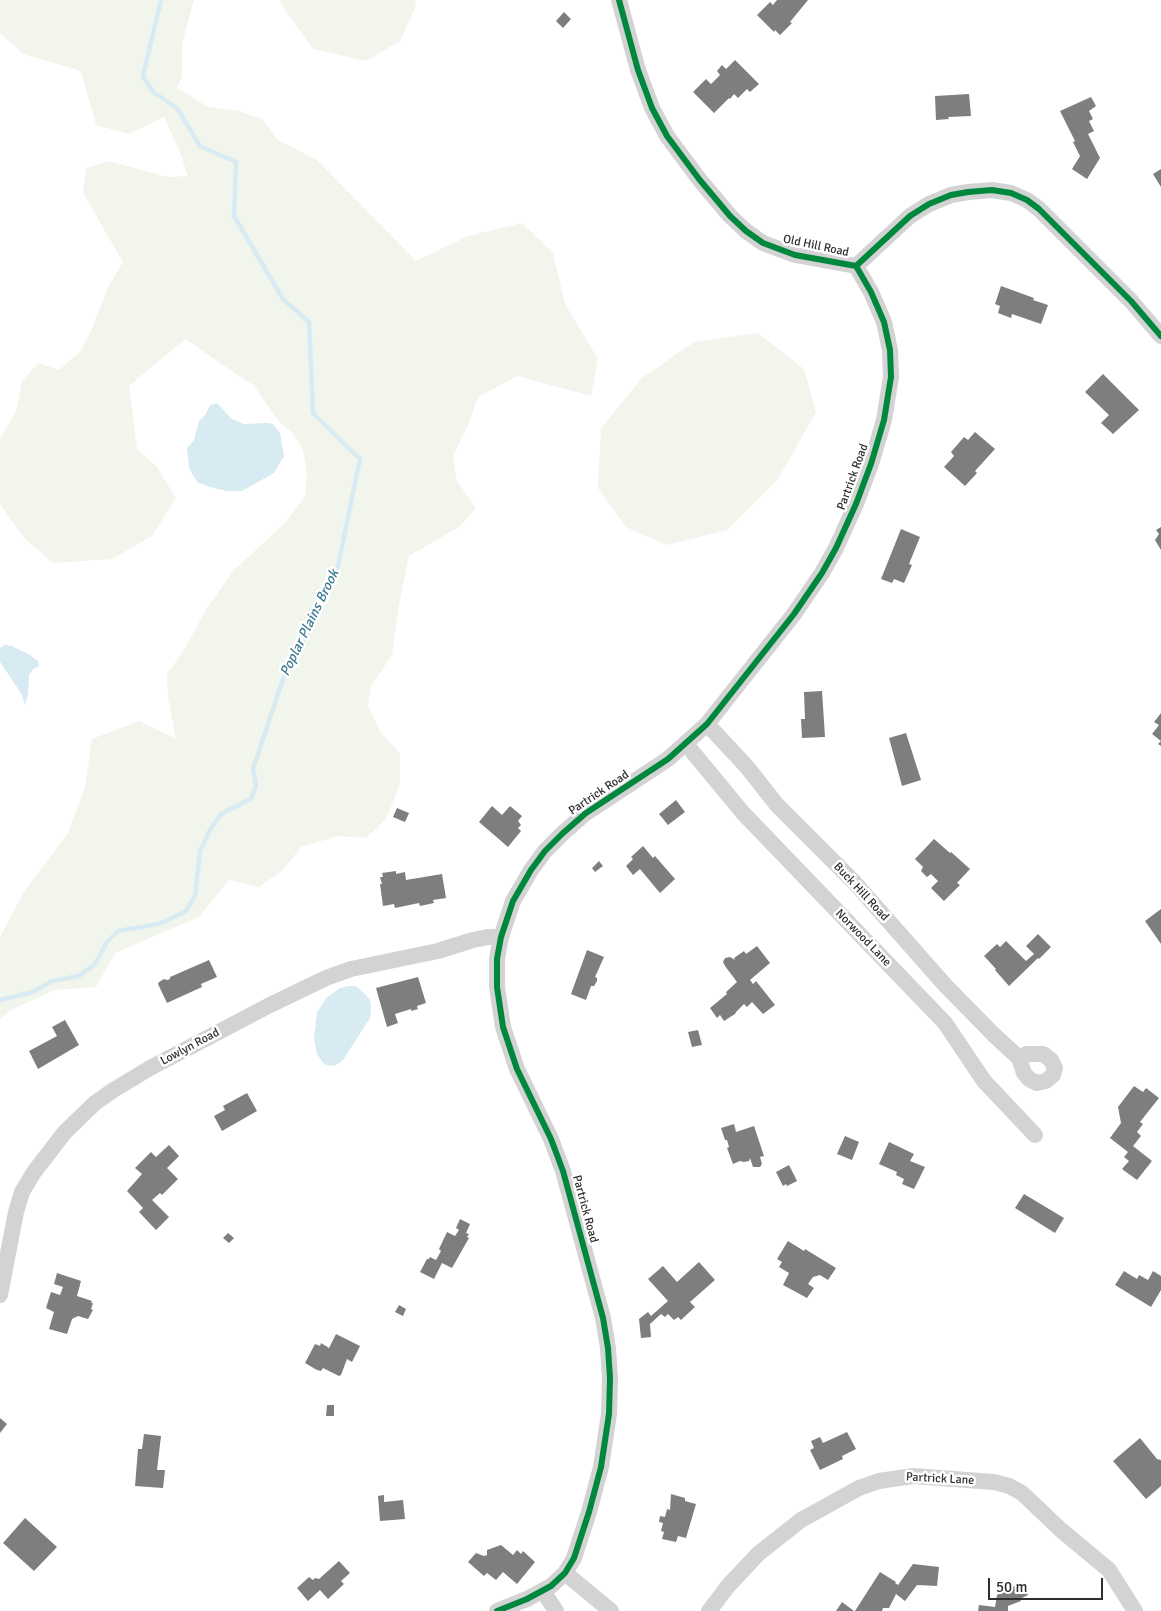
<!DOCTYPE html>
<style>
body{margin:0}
#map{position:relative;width:1161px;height:1611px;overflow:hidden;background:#fff;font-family:Signika,sans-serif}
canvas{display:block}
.scale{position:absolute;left:988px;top:1578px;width:115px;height:22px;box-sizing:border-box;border:2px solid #2e2e2e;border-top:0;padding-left:6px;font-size:15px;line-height:18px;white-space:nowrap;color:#2e2e2e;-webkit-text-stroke:4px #fff;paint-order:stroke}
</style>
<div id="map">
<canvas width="1161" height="1611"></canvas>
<div class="scale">50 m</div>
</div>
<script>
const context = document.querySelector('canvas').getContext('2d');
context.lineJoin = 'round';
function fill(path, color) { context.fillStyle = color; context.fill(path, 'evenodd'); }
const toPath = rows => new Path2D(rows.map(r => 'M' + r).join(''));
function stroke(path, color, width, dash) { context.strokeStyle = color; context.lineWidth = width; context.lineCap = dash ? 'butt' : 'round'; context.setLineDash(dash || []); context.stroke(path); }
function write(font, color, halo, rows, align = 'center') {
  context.font = font + ' Signika,sans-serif'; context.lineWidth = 5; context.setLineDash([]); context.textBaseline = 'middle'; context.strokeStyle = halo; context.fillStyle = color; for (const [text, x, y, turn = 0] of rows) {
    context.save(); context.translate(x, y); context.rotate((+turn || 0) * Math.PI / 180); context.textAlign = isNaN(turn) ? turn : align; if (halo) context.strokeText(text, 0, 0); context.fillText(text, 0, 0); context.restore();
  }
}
const green = toPath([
 [0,0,194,0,182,44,182,76,177,88,208,107,239,111,262,119,278,140,317,160,416,261,468,236,522,223,553,253,565,304,598,359,591,396,517,376,478,397,469,423,453,456,457,481,476,508,459,527,409,556,399,604,392,655,371,686,368,706,381,733,400,753,400,784,386,819,366,838,338,836,301,847,283,870,259,887,229,880,199,917,115,953,96,987,54,990,9,1011,0,1019,0,937,25,890,68,833,85,787,92,739,139,721,176,739,168,697,167,674,184,650,207,608,234,570,286,522,305,497,307,474,303,450,293,433,280,423,254,386,185,339,129,386,137,449,157,467,176,498,152,536,112,559,53,563,24,538,0,504,0,438,16,412,22,381,38,363,59,370,80,352,92,329,108,287,123,262,83,193,86,168,108,161,168,177,188,176,180,152,164,117,129,134,96,125,81,71,23,54,0,33],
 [280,0,416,0,415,8,400,41,366,61,313,49,284,8],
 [758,333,804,369,816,412,778,479,727,530,667,545,626,527,598,488,601,428,642,378,694,342]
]);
const water = toPath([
 [217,403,232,419,244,424,267,423,273,424,280,433,284,456,274,473,242,491,227,491,210,487,197,482,189,468,187,448,194,440,199,421,206,414,210,405],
 [4,645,12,646,30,655,38,661,39,666,33,669,29,675,28,694,25,705,21,693,0,662,0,648],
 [348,986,356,986,365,994,370,1000,371,1008,370,1018,343,1060,335,1066,326,1065,323,1063,317,1054,314,1039,317,1012,327,997,340,988]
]);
const stream = toPath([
 [0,1000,33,992,52,981,79,976,95,964,107,942,118,931,159,924,185,912,195,896,200,851,210,830,221,814,251,799,256,785,253,769,284,676,312,626,338,566,360,459,313,413,309,322,283,299,234,216,236,162,200,146,177,108,153,92,143,76,161,0]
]);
const building = toPath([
 [777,0,808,0,790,22,792,23,780,35,775,30,774,32,757,15,770,2,773,5],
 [564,12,571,19,563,28,556,21],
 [735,60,759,84,750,92,747,89,738,98,734,94,730,99,729,98,714,113,693,92,706,79,711,84,720,75,717,71,722,65,726,69],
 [969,94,971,116,948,117,949,119,936,120,935,96],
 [1091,97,1096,106,1089,111,1093,119,1089,121,1094,131,1088,134,1100,158,1087,179,1072,169,1080,156,1073,142,1075,141,1060,111],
 [1161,169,1161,187,1153,174],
 [1001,286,1034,298,1033,300,1048,305,1041,324,1012,314,1011,318,998,313,1000,306,995,304],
 [1103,374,1139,410,1113,434,1101,423,1109,415,1085,392],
 [975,432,995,449,975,471,977,473,965,486,944,467,954,456,951,452,964,437,968,440],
 [1161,527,1161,550,1155,540,1159,534,1156,530],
 [901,529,920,537,909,564,912,565,904,583,894,579,892,583,881,579],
 [822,691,825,737,802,738,801,719,805,719,804,692],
 [1161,713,1161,746,1158,744,1161,741,1152,734,1159,725,1154,722],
 [906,733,921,780,902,786,889,738],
 [676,800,685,812,668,825,659,814],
 [492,806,502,815,510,806,522,816,518,821,521,825,518,828,521,831,508,847,479,822],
 [397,808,409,813,405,822,393,817],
 [934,839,950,853,951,852,970,869,957,883,960,885,944,901,931,888,938,881,931,874,927,877,921,871,923,867,915,859],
 [643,846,653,858,655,856,675,879,660,893,640,869,633,875,626,866,633,859,631,857],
 [599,861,603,866,595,872,592,868],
 [396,871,396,874,405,872,406,880,442,874,446,898,433,900,434,903,420,906,419,903,395,908,394,904,383,906,380,884,382,884,380,877,383,877,382,873],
 [1161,909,1161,944,1145,921],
 [1038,934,1051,947,1039,959,1038,958,1009,986,995,970,996,969,984,956,997,944,1000,947,1006,941,1026,961,1034,954,1026,946],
 [757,946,770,963,750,980,753,984,756,981,775,1005,763,1014,752,1002,747,1007,744,1004,736,1012,735,1014,724,1021,720,1015,717,1018,710,1008,727,994,726,992,737,982,725,966,723,962,725,958,730,957,735,960,734,958,744,951,746,954],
 [587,950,604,957,595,977,597,978,597,981,594,986,591,986,586,1000,571,994],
 [209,960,217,977,201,984,202,987,167,1003,158,984,159,982,164,979,167,980,170,979,170,977],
 [418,977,426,1003,417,1006,418,1009,411,1011,411,1009,395,1014,398,1023,387,1027,376,988],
 [65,1020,79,1045,38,1069,29,1051,57,1036,52,1027],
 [698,1030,702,1045,692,1047,688,1032],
 [1134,1086,1143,1092,1146,1088,1159,1098,1140,1122,1143,1124,1137,1132,1141,1136,1133,1146,1152,1161,1137,1180,1122,1169,1129,1161,1124,1157,1128,1152,1110,1138,1121,1123,1118,1107],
 [247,1093,257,1111,222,1131,214,1116,225,1110,223,1106],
 [734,1124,736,1132,754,1126,764,1156,760,1157,762,1164,760,1167,753,1167,750,1158,749,1161,744,1162,740,1161,733,1164,727,1148,729,1147,727,1140,725,1140,721,1128],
 [845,1136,859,1142,852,1160,837,1154],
 [889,1142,914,1154,910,1161,925,1167,914,1189,902,1184,904,1179,896,1175,897,1172,879,1164],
 [169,1145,179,1156,167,1168,178,1179,162,1195,160,1193,152,1200,169,1217,156,1230,139,1212,143,1208,127,1191,142,1174,135,1168,151,1152,156,1157],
 [789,1165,797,1181,787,1186,786,1184,783,1186,776,1172],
 [1024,1194,1064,1218,1055,1233,1015,1208],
 [460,1219,470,1224,466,1233,469,1234,467,1237,469,1238,452,1268,442,1263,434,1279,420,1272,427,1259,429,1259,430,1257,436,1260,441,1251,439,1249,447,1232,455,1236,459,1230,456,1228],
 [228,1233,234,1238,229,1243,223,1238],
 [788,1241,804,1251,805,1249,836,1268,828,1280,820,1275,813,1277,808,1284,814,1288,807,1298,783,1285,789,1273,779,1267,782,1262,777,1259],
 [699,1262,715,1280,690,1302,695,1307,681,1320,678,1317,674,1320,668,1314,665,1317,661,1314,650,1324,651,1337,641,1338,639,1319,648,1312,651,1316,668,1301,648,1279,663,1266,677,1282],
 [1124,1271,1137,1279,1139,1275,1148,1280,1153,1271,1161,1276,1161,1290,1151,1307,1115,1285],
 [57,1273,81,1281,77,1296,92,1301,91,1303,93,1303,91,1309,93,1310,88,1319,78,1316,72,1319,67,1334,49,1329,54,1312,46,1308,51,1292,60,1295,63,1287,54,1284],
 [399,1305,406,1309,403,1316,395,1312],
 [336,1334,360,1346,352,1362,347,1359,341,1375,339,1376,323,1368,321,1371,317,1370,305,1363,315,1344,320,1346,321,1343,329,1348],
 [327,1405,334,1405,334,1416,326,1416],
 [0,1418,7,1424,0,1433],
 [847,1432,856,1449,842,1456,843,1459,820,1470,810,1450,814,1448,811,1441,820,1437,823,1443],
 [144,1434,161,1436,157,1470,165,1470,163,1488,135,1486,138,1449,142,1449],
 [1140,1438,1157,1459,1161,1460,1161,1486,1146,1499,1113,1461],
 [671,1494,685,1498,685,1501,696,1504,686,1538,678,1536,676,1542,662,1539,664,1532,661,1531,663,1523,659,1522,660,1516,665,1517,667,1509,670,1510],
 [384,1495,384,1502,403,1500,405,1519,380,1521,378,1496],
 [25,1518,57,1547,34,1571,3,1543],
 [501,1545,513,1555,517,1550,521,1554,523,1551,535,1562,517,1584,503,1572,496,1580,487,1573,484,1576,468,1562,476,1553,484,1556,487,1555,487,1550],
 [339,1561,350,1573,341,1581,344,1584,328,1599,320,1590,308,1601,297,1588,309,1577,313,1580,315,1578,319,1579],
 [913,1564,939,1567,937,1586,917,1585,905,1601,896,1594,889,1608,883,1608,882,1611,855,1611,880,1572,896,1582,895,1583,898,1585],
 [1022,1582,1028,1595,1020,1599,1021,1601,1008,1606,1008,1611,978,1611,979,1605,995,1607,997,1595],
 [842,1602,854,1611,836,1611]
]);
const street = toPath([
 [619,0,638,70,652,108,667,136,699,179,730,216,746,231,763,243,795,255,856,266,910,216,929,204,951,195,968,192,992,190,1011,193,1027,200,1039,209,1131,301,1161,336],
 [707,724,747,767,777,805,854,882,945,985,994,1035,1019,1058,1024,1073,1029,1079,1037,1083,1046,1081,1053,1075,1055,1068,1051,1060,1043,1054,1027,1054,1019,1058],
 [686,744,743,813,945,1023,984,1081,1035,1135],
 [0,1295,16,1212,22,1192,34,1172,65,1132,95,1103,112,1091,150,1068,270,1005,326,978,351,969,438,951,473,940,488,937,501,937],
 [565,1573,611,1611],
 [543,1591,556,1611],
 [497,1611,527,1599,551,1586,565,1573,574,1558,589,1512,601,1467,609,1414,610,1378,608,1348,603,1318,563,1171,551,1139,517,1069,503,1027,497,987,497,959,501,937,513,901,531,870,545,851,563,833,586,813,668,759,707,724,794,614,822,573,836,548,856,504,871,464,884,420,891,377,890,350,884,322,871,292,856,266],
 [709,1611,728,1586,758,1554,801,1520,859,1488,879,1481,913,1476,994,1482,1009,1486,1022,1493,1061,1530,1109,1570,1135,1611]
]);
const cycleway = toPath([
 [619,0,638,70,652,108,667,136,699,179,730,216,746,231,763,243,795,255,856,266,910,216,929,204,951,195,968,192,992,190,1011,193,1027,200,1039,209,1131,301,1161,336],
 [497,1611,527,1599,551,1586,565,1573,574,1558,589,1512,601,1467,609,1414,610,1378,608,1348,603,1318,563,1171,551,1139,517,1069,503,1027,497,987,497,959,501,937,513,901,531,870,545,851,563,833,586,813,668,759,707,724,794,614,822,573,836,548,856,504,871,464,884,420,891,377,890,350,884,322,871,292,856,266]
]);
const streetNames = [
 ["Old Hill Road",816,246,12],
 ["Partrick Road",853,477,-70],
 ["Partrick Road",599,793,-34],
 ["Buck Hill Road",861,892,47],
 ["Norwood Lane",863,938,46],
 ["Lowlyn Road",190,1047,-28],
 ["Partrick Road",585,1209,75],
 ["Partrick Lane",940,1479,3]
];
const waterNames = [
 ["Poplar Plains Brook",310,623,-64]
];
fill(green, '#f1f5eb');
fill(water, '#d8ebf2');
stroke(stream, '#d8ebf2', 4.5);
fill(building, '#7e7e7e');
stroke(street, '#d3d3d3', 16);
stroke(cycleway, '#00873e', 6);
write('12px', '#2e2e2e', '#fff', streetNames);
write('italic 14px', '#3b7991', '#fff', waterNames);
</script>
